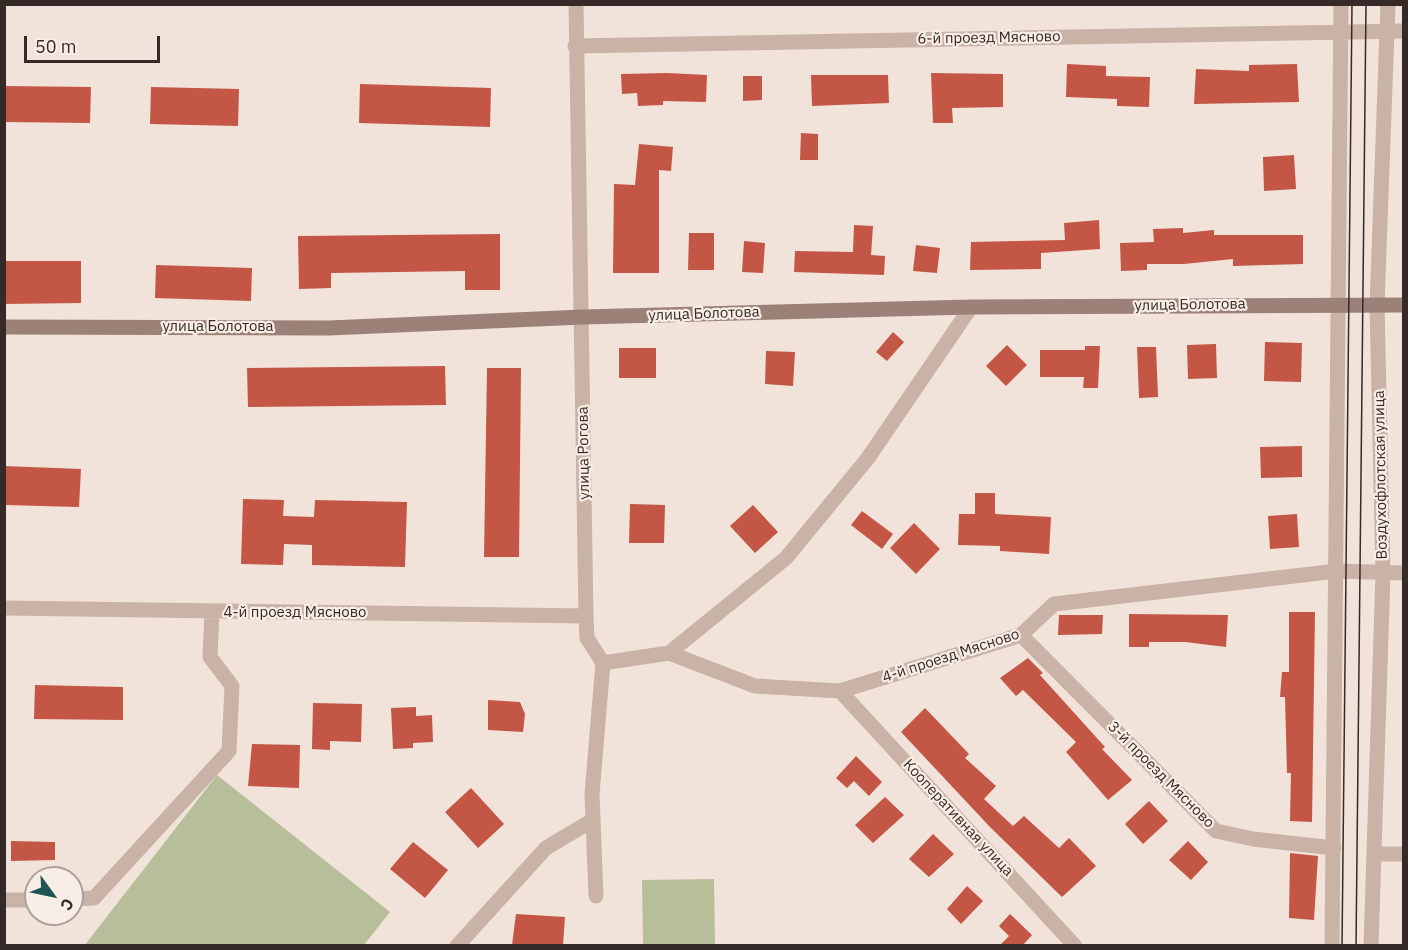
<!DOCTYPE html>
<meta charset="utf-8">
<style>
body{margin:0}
#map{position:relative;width:1408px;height:950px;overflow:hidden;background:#f1e3da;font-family:"IBM Plex Sans",sans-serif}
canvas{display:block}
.frame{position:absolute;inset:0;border:6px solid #352a27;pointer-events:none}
.north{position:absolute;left:24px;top:866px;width:60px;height:60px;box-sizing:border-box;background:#f9eee6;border:2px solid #aba09a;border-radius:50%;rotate:123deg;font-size:16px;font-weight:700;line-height:24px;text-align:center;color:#352a27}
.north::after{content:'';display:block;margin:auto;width:21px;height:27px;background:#1d5553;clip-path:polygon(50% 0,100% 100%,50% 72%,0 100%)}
.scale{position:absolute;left:24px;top:36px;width:136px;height:27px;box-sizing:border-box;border:3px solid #352a27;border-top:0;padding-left:8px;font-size:18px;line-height:21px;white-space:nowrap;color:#352a27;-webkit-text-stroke:4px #f9eee6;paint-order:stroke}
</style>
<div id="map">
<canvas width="1408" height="950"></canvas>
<div class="frame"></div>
<div class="north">С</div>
<div class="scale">50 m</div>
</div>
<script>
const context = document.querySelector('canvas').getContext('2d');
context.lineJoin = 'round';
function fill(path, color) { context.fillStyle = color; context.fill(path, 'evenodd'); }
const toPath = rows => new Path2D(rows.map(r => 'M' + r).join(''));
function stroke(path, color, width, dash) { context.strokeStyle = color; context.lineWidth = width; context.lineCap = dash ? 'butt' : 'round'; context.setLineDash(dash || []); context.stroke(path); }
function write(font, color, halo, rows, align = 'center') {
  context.font = font + ' "IBM Plex Sans",sans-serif'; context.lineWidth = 4.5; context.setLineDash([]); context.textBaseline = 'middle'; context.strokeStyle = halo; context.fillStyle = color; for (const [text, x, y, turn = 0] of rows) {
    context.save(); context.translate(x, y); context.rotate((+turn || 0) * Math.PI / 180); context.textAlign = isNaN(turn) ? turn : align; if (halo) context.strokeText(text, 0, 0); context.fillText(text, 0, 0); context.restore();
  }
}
const green = toPath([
 [217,775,390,912,364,945,84,946],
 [714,879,715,945,643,945,642,880]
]);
const building = toPath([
 [1067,64,1106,66,1106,76,1150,77,1149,107,1117,106,1117,99,1066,97],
 [1297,64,1299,102,1194,104,1196,69,1249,71,1249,65],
 [667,73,707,75,706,102,663,101,663,105,638,106,637,93,622,94,621,74],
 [931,73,1003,74,1003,107,952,108,953,123,933,123],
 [811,75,888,75,889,103,812,106],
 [743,76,762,76,762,100,743,101],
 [360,84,491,88,490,127,359,123],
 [4,86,91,87,90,123,4,122],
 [151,87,239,89,238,126,150,124],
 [801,133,818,134,818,160,800,160],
 [639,144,673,147,671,171,659,170,659,273,613,273,614,184,635,185],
 [1294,155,1296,189,1264,191,1263,157],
 [1099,220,1100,249,1041,253,1041,269,970,270,971,242,1065,240,1064,223],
 [854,225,873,226,871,255,885,256,884,275,794,272,795,251,853,252],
 [1183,228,1183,233,1214,230,1214,235,1303,235,1303,264,1233,266,1233,259,1184,264,1147,264,1147,270,1121,271,1120,243,1154,242,1153,229],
 [689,233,714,233,714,270,688,270],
 [500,234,500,290,465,290,465,271,331,273,331,288,299,289,298,236],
 [744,241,765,243,763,273,742,272],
 [916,245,940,248,937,273,913,271],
 [4,261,81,261,81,303,4,304],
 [156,265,252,268,251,301,155,298],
 [893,332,904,342,887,361,876,352],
 [1265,342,1302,343,1301,382,1264,381],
 [1216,344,1217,378,1188,379,1187,345],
 [1007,345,1027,365,1006,386,986,366],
 [1085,346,1100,346,1098,388,1083,388,1084,377,1040,377,1040,350,1085,350],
 [1137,347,1156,347,1158,397,1139,398],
 [619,348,656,348,656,378,619,378],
 [766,351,795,352,793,386,765,384],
 [445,366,446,405,248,407,247,368],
 [487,368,521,368,519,557,484,557],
 [1302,446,1302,477,1261,478,1260,447],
 [4,466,81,469,79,507,4,505],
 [975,493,995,493,995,514,1051,517,1049,554,1000,551,1000,546,958,545,959,514,975,514],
 [243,499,284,500,283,516,314,517,315,500,407,502,405,567,312,565,312,545,284,544,283,565,241,564],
 [630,504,665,505,664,543,629,543],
 [753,505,778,532,755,553,730,526],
 [862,511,893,534,882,549,851,525],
 [1297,514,1299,547,1270,549,1268,516],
 [914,523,940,549,916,574,890,548],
 [1289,612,1315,612,1312,822,1290,821,1291,773,1287,773,1285,697,1280,697,1282,672,1289,672],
 [1129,614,1228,615,1226,647,1185,642,1149,642,1149,647,1129,647],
 [1059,615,1103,615,1102,634,1058,635],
 [1028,658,1043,673,1040,675,1105,747,1102,749,1132,780,1108,800,1066,752,1076,742,1023,690,1016,696,1000,678],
 [35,685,123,687,123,720,34,719],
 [488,700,520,702,525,714,523,732,488,730],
 [313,703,362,704,361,742,330,741,330,750,312,749],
 [416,707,416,716,432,715,433,742,413,743,413,748,393,749,391,708],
 [925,708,969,754,965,758,996,786,984,799,1013,826,1024,816,1059,848,1069,838,1096,866,1062,897,990,827,901,732],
 [252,744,300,745,299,788,248,786],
 [856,756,882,782,869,796,854,781,847,788,836,778],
 [471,788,504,824,478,848,445,812],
 [885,797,904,815,873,843,855,825],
 [1149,801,1168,821,1143,844,1125,824],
 [933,834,954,854,929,877,909,859],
 [11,841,55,842,55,860,11,861],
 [1188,841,1208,862,1191,880,1169,860],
 [413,842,448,870,425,898,390,869],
 [1290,853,1318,856,1314,920,1289,918],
 [967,886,983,901,961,924,947,909],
 [516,914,565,917,563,945,512,945],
 [1010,914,1032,935,1023,945,1000,945,1009,936,999,926]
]);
const street = toPath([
 [576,4,586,616,587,638,603,663,592,794,596,896],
 [575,46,1404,31],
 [4,608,586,616],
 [1021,635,1216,831,1253,839,1334,848],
 [669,653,786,558,868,458,971,307],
 [603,663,669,653,755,686,840,691,1021,635,1054,604,1337,571,1404,573],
 [840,691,1075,946],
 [1374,854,1404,854],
 [72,899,94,898,229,751,232,686,210,657,212,613],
 [4,900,36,900],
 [457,946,546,848,593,820],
 [1332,946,1341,4],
 [1371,946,1383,573,1377,305,1388,4]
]);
const secondary = toPath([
 [4,327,329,328,583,317,971,307,1404,305]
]);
const tram = toPath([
 [1342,946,1352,4],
 [1356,946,1366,4]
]);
const streetNames = [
 ["6-й проезд Мясново",989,38,-1],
 ["улица Болотова",1190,305,-1],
 ["улица Болотова",704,314,-2],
 ["улица Болотова",218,327],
 ["улица Рогова",584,453,-91],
 ["Воздухофлотская улица",1381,475,-91],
 ["4-й проезд Мясново",295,613],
 ["4-й проезд Мясново",951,656,-18],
 ["3-й проезд Мясново",1161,775,45],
 ["Кооперативная улица",958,818,47]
];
fill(green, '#b7bf9a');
fill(building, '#c35645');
stroke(street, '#c9b2a6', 15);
stroke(secondary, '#9c8178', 15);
stroke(tram, '#352a27', 1.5);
write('15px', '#352a27', '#f9eee6', streetNames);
</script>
